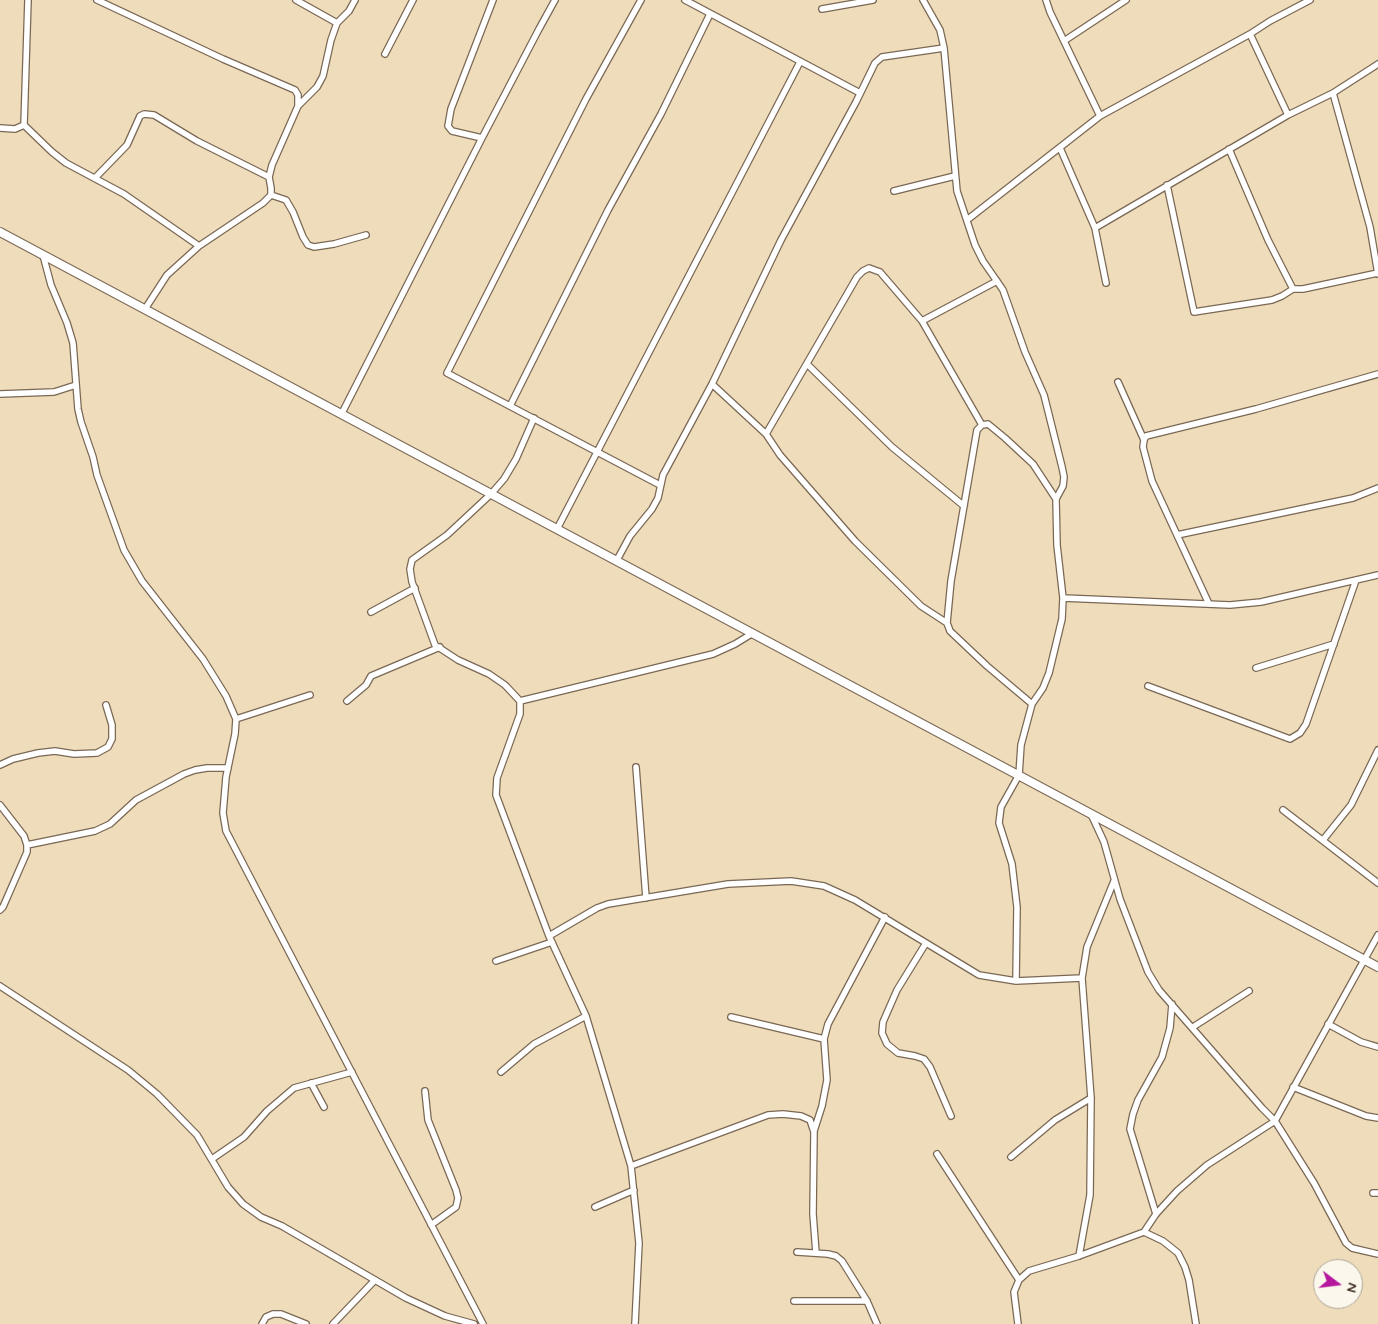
<!DOCTYPE html>
<style>
body{margin:0}
#map{position:relative;width:1378px;height:1324px;overflow:hidden;background:#efdcba;font-family:Mynerve,sans-serif}
canvas{display:block}
.north{position:absolute;left:1313px;top:1259px;width:50px;height:50px;box-sizing:border-box;background:#fbf7ec;border:1px solid #aea59a;border-radius:50%;rotate:105deg;font-size:14px;font-weight:700;line-height:20px;text-align:center;color:#3b2a1e}
.north::after{content:'';display:block;margin:auto;width:18px;height:22px;background:#b5179e;clip-path:polygon(50% 0,100% 100%,50% 72%,0 100%)}
</style>
<div id="map">
<canvas width="1378" height="1324"></canvas>
<div class="north">N</div>
</div>
<script>
const context = document.querySelector('canvas').getContext('2d');
context.lineJoin = 'round';
const toPath = rows => new Path2D(rows.map(r => 'M' + r).join(''));
function stroke(path, color, width, dash) { context.strokeStyle = color; context.lineWidth = width; context.lineCap = dash ? 'butt' : 'round'; context.setLineDash(dash || []); context.stroke(path); }
const street = toPath([
 [28,0,24,125,52,152,66,163,124,194,199,246],
 [97,0,223,59,295,90,298,95,298,106,272,165,269,177,271,188,271,195,263,203,199,246,167,275,145,309],
 [296,0,337,23],
 [641,0,586,99,447,373,660,485],
 [685,0,860,93],
 [923,0,940,30,944,48,957,191,975,245,983,261,1003,290,1025,352,1044,395,1062,467,1064,477,1063,486,1056,499,1057,545,1063,598],
 [1046,0,1050,12,1100,116],
 [822,9,873,0],
 [1250,34,1288,115],
 [1064,41,1126,0],
 [385,54,413,0],
 [1333,93,1370,227,1378,274],
 [298,106,317,87,323,76,331,40,337,23,349,11,355,0],
 [0,128,15,129,24,125],
 [482,138,539,29,555,0],
 [1060,148,1095,228],
 [1229,149,1268,240,1293,289,1303,289,1378,273],
 [95,178,127,145,140,116,144,114,154,115,197,141,269,177],
 [1167,185,1194,312,1272,300,1282,296,1293,289],
 [894,191,955,176],
 [271,195,286,200,293,212,303,237,308,245,314,247,334,244,366,235],
 [967,220,1100,116,1250,34,1270,21,1310,0],
 [43,255,51,285,67,323,73,343,78,409,81,422,93,457,97,475,124,550,142,581,203,659,226,696,236,719,235,734,226,777,223,813,226,831,483,1324],
 [1106,283,1095,228,1288,115,1333,93,1378,64],
 [922,321,997,281],
 [807,364,892,447,964,506],
 [1118,382,1144,440],
 [712,384,766,434,780,455,855,541,921,606,947,623],
 [0,394,54,392,76,385],
 [510,406,608,210,661,114,710,14],
 [342,413,482,138,452,131,448,126,451,109,493,0],
 [534,418,516,459,504,479,491,494,447,535,412,560,410,569,412,582,435,645,458,660,489,674,505,685,520,701,520,714,497,778,496,795,549,936,586,1016,631,1166,639,1243,635,1324],
 [766,434,857,277,863,271,869,268,880,272,922,321,982,425],
 [557,529,800,62],
 [1177,535,1353,498,1378,488],
 [617,560,630,536,652,509,658,498,663,475,712,384,781,240,856,102,875,63,882,57,944,48],
 [1209,604,1152,481,1143,447,1144,440,1146,436,1256,409,1378,374],
 [371,612,415,588],
 [1256,668,1334,644],
 [1148,686,1290,739,1300,733,1306,724,1356,580],
 [347,701,366,685,371,676,440,647],
 [520,701,713,654,735,644,753,633],
 [1032,704,987,666,950,631,947,623,951,581,977,430,982,425,988,424,1005,438,1033,464,1056,499],
 [236,719,310,695],
 [0,765,13,759,38,753,55,751,74,754,97,753,108,747,112,739,112,725,106,705],
 [636,767,646,898],
 [0,805,24,836,27,845,27,852,3,907,0,910],
 [1283,810,1378,883],
 [1091,814,1104,842,1120,899,1148,972,1159,990,1262,1108,1275,1121,1314,1183,1346,1243,1352,1248,1378,1254],
 [1323,840,1351,805,1378,750],
 [27,845,95,831,110,824,136,800,184,774,195,770,207,768,228,768],
 [549,936,597,908,608,904,728,884,791,881,824,886,855,900,979,975,1016,981,1082,978],
 [926,943,897,990,883,1022,882,1033,887,1044,898,1053,915,1056,924,1059,930,1067,951,1116],
 [496,961,552,942],
 [1016,981,1017,907,1012,864,999,823,1001,807,1019,775,1021,745,1032,704,1043,688,1049,673,1062,619,1063,598,1230,605,1261,602,1378,575],
 [0,986,128,1070,157,1094,197,1135,228,1187,243,1204,261,1217,282,1226,406,1298,445,1316,474,1324],
 [731,1017,824,1039],
 [1328,1024,1361,1042,1378,1047],
 [1193,1027,1249,991],
 [501,1072,534,1044,586,1016],
 [311,1083,324,1107],
 [1293,1087,1366,1116,1378,1118],
 [425,1091,428,1120,456,1190,458,1198,456,1207,431,1225],
 [814,1131,822,1106,827,1080,824,1039,828,1024,885,917],
 [937,1154,1019,1280],
 [1011,1157,1055,1120,1091,1098],
 [212,1159,244,1137,267,1111,294,1088,352,1072],
 [631,1166,768,1115,783,1114,801,1116,810,1120,814,1132,813,1214,816,1253],
 [1373,1193,1378,1193],
 [595,1207,634,1190],
 [1156,1214,1130,1129,1133,1114,1138,1100,1162,1057,1170,1028,1172,1004],
 [1144,1232,1156,1214,1177,1191,1207,1165,1275,1121,1378,935],
 [797,1252,828,1254,836,1256,842,1261,867,1301,877,1324],
 [1079,1256,1090,1195,1091,1098,1082,978,1087,947,1114,881],
 [794,1301,867,1301],
 [262,1324,266,1317,273,1314,281,1314,306,1324],
 [333,1324,375,1280],
 [1018,1324,1014,1292,1019,1280,1029,1271,1079,1256,1144,1232,1163,1241,1178,1253,1185,1267,1189,1280,1196,1324]
]);
const secondary = toPath([
 [0,232,1378,967]
]);
stroke(street, '#7a6855', 8);
stroke(secondary, '#7a6855', 10);
stroke(street, '#fff', 5.5);
stroke(secondary, '#fff', 8);
</script>
